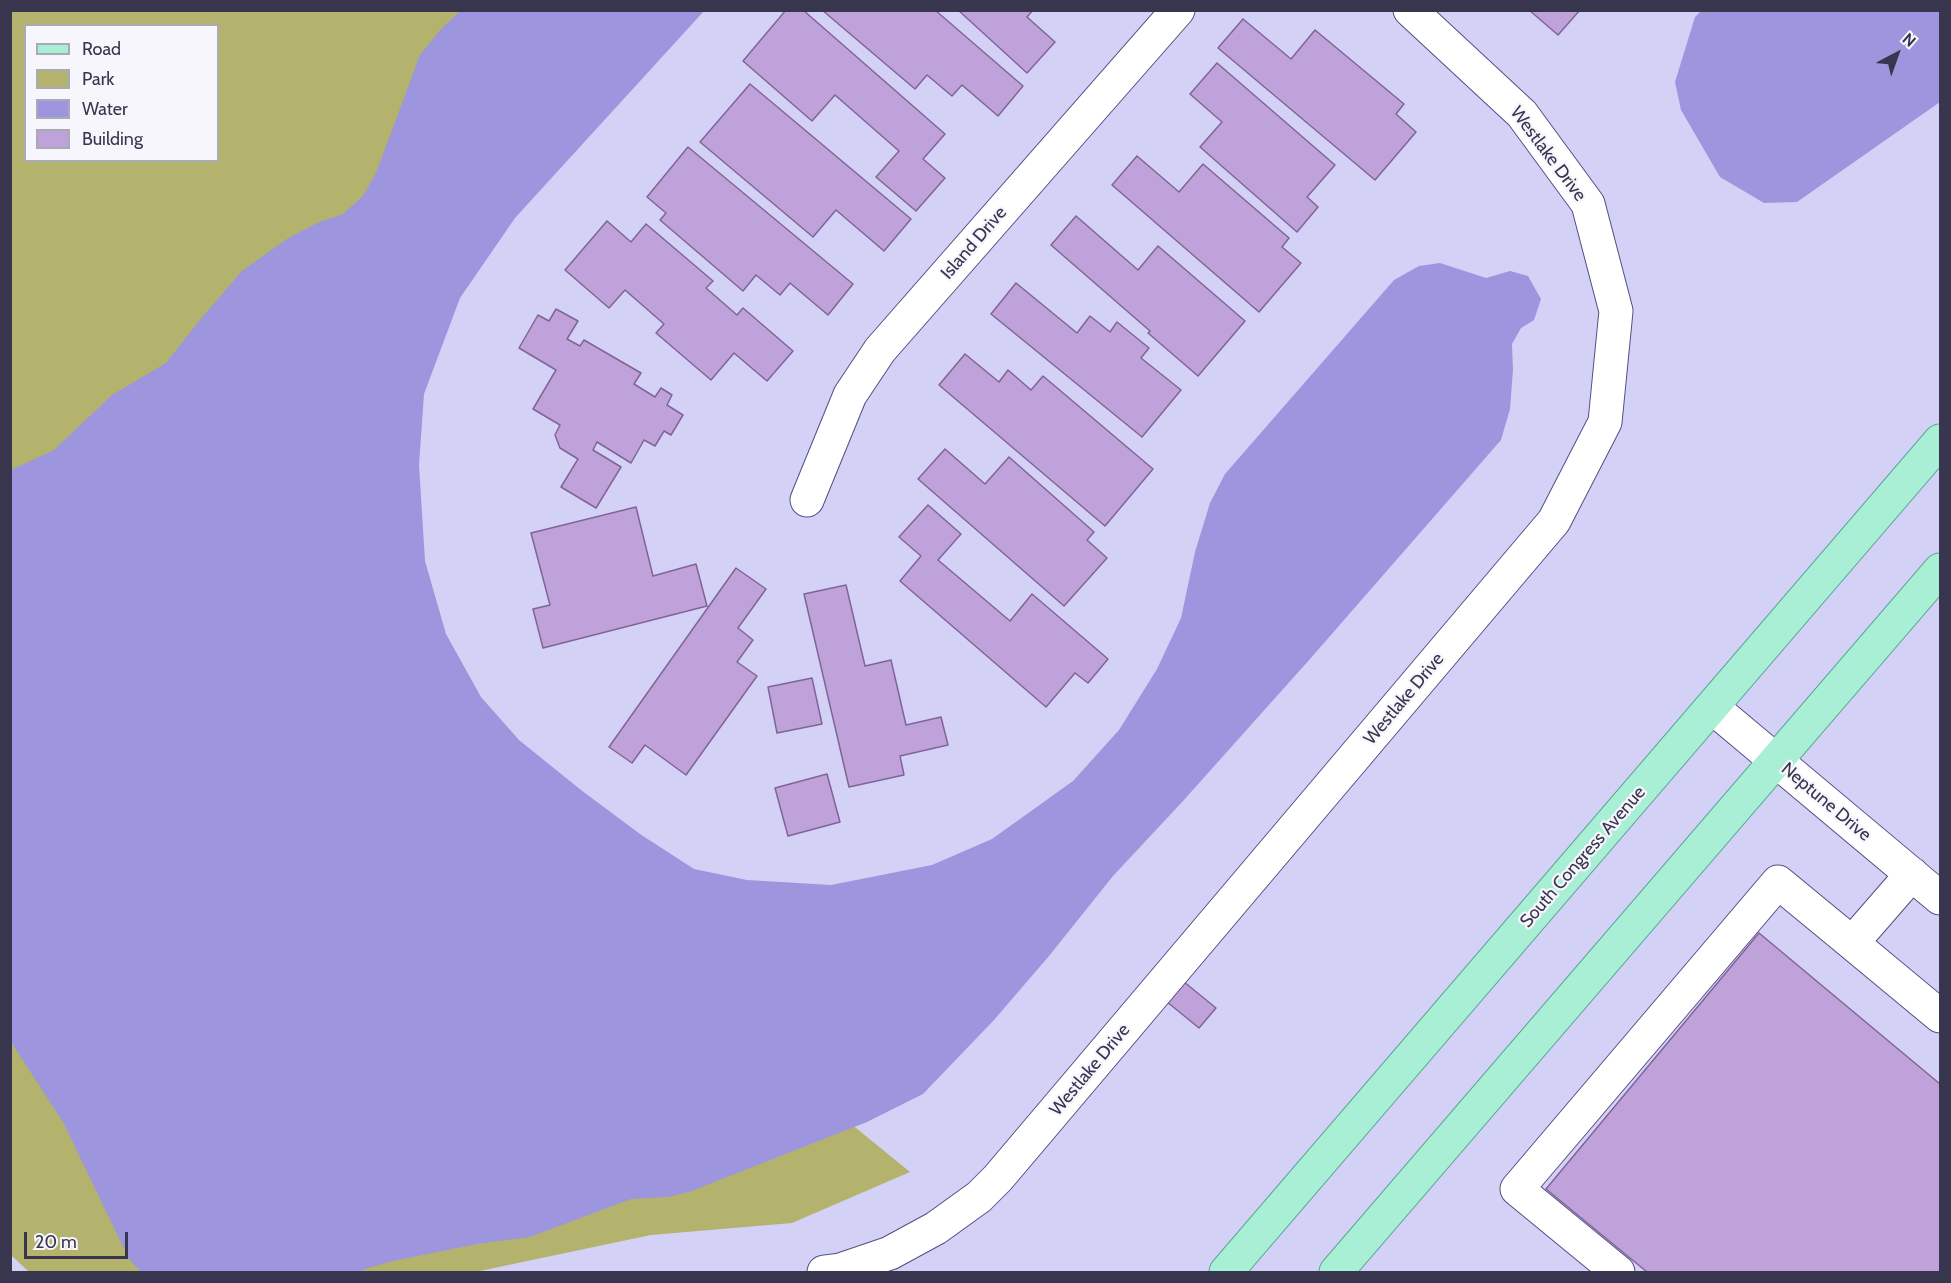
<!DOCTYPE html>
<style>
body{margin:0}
#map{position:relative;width:1951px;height:1283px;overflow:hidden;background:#d4d1f7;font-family:Cabin,sans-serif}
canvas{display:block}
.frame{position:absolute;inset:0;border:12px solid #38364e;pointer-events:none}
.legend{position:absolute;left:24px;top:24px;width:195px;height:138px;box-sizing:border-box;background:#f6f6fc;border:2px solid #aaa9b6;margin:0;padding:8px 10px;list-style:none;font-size:18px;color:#38364e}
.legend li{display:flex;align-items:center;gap:12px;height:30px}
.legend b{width:30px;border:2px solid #aaa9b6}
.north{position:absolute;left:1867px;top:24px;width:60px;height:60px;-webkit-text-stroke:4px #f6f6fc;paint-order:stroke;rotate:41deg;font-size:16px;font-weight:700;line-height:24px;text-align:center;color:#38364e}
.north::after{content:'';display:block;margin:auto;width:21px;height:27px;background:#38364e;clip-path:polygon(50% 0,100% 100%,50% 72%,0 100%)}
.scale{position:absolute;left:24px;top:1232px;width:104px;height:27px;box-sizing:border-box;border:3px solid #38364e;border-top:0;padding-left:8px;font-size:18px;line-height:21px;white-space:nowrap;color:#38364e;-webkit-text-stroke:4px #f6f6fc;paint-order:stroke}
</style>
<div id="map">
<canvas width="1951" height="1283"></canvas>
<div class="frame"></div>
<ul class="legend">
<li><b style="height:8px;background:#a8efd6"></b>Road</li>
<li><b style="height:16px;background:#b3b36e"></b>Park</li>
<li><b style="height:16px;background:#9d95de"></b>Water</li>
<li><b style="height:16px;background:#c0a2db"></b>Building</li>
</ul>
<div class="north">N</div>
<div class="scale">20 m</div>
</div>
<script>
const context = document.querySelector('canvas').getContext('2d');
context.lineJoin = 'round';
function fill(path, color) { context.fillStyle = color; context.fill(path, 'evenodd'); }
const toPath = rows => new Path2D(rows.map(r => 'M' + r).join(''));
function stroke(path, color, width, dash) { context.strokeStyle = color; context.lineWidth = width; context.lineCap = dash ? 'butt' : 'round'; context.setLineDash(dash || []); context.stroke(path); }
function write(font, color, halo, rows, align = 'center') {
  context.font = font + ' Cabin,sans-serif'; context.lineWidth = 4.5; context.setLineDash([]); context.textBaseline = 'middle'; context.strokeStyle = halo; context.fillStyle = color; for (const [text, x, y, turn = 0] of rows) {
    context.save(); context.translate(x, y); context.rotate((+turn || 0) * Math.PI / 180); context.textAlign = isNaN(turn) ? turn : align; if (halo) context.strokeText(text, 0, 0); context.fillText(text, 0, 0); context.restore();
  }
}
const green = toPath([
 [10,11,653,11,254,462,336,704,910,1172,792,1223,651,1235,475,1272,29,1272,11,1255],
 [26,26,218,26,218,160,26,160]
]);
const water = toPath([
 [460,11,704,11,515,218,460,298,424,394,419,465,425,561,446,634,481,697,519,740,581,790,640,834,694,869,747,880,831,885,932,865,992,839,1073,781,1119,730,1157,669,1181,618,1195,552,1210,503,1225,474,1394,280,1419,266,1440,263,1486,278,1510,271,1528,276,1541,299,1534,320,1521,328,1512,344,1513,370,1510,409,1501,440,1310,659,1183,801,1113,876,1049,956,994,1020,923,1094,867,1122,689,1192,668,1197,631,1199,530,1237,477,1244,393,1261,368,1268,359,1272,141,1272,129,1259,63,1122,11,1042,11,470,54,450,112,395,166,363,199,321,242,271,287,239,317,223,343,214,363,196,376,173,420,55,441,29],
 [1701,11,1940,11,1940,102,1797,202,1764,203,1720,177,1681,110,1675,82,1695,17]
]);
const building = toPath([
 [786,10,803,10,945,134,923,159,945,178,916,211,876,177,899,151,835,95,812,121,743,61,786,10],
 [822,10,935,10,1023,86,998,116,962,85,952,96,927,75,915,89,822,10],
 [958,10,1033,10,1027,17,1055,42,1027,73,958,10],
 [1529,10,1580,10,1558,35,1529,10],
 [1243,19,1291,59,1315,30,1404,104,1396,114,1416,132,1375,180,1218,48,1243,19],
 [1217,63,1335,165,1307,197,1318,207,1297,232,1200,147,1222,122,1190,94,1217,63],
 [750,84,911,219,884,251,836,210,813,237,700,142,750,84],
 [688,147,853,284,828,315,790,283,780,295,756,275,743,291,660,220,666,213,647,197,688,147],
 [1137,156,1179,192,1203,164,1289,238,1282,247,1301,263,1259,312,1112,185,1137,156],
 [1076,216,1138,270,1158,246,1245,321,1198,376,1148,333,1150,331,1051,245,1076,216],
 [607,221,631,242,646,224,713,281,706,288,737,315,743,308,793,351,767,381,734,353,711,380,656,333,664,324,625,290,609,308,565,270,607,221],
 [1016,283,1077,333,1090,316,1110,332,1117,322,1149,348,1141,358,1181,390,1142,437,991,314,1016,283],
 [556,309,578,321,567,339,580,346,584,340,641,373,634,384,655,397,661,388,672,395,667,405,683,415,671,435,664,431,655,446,644,440,631,463,597,442,593,450,621,467,596,508,561,487,578,459,560,448,555,435,560,425,533,409,556,370,519,348,538,315,549,321,556,309],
 [965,354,999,382,1008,370,1031,390,1043,376,1153,469,1105,526,939,385,965,354],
 [945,449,985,484,1009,457,1094,532,1087,540,1107,558,1064,606,918,479,945,449],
 [928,505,961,534,938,560,1010,621,1032,594,1108,659,1088,683,1075,673,1046,707,900,581,921,556,899,537,928,505],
 [636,507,653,576,696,564,707,606,543,648,533,609,550,605,531,533,636,507],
 [736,568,766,589,738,628,753,640,737,662,757,676,686,775,645,745,632,763,609,747,736,568],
 [846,585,865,666,891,660,906,725,941,717,948,745,900,756,904,775,849,787,804,594,846,585],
 [812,678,822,724,777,733,768,687,812,678],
 [827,774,840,822,788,836,775,788,827,774],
 [1759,933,1940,1084,1940,1272,1647,1272,1546,1189,1759,933],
 [1178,977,1216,1008,1199,1028,1161,997,1178,977]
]);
const minor = toPath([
 [807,500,850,395,880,350,1178,10],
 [1712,707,1940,898],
 [1852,943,1940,1016],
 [824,1272,840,1270,890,1253,936,1228,979,1197,998,1178,1554,521,1605,422,1616,311,1588,204,1522,114,1410,10],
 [1618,1272,1517,1189,1778,882,1852,943,1912,874]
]);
const major = toPath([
 [1226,1272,1940,441],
 [1336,1272,1940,570]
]);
const streetNames = [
 ["Westlake Drive",1548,154,53],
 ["Island Drive",974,243,-49],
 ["Westlake Drive",1404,699,-50],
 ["Neptune Drive",1826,802,40],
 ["South Congress Avenue",1583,857,-49],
 ["Westlake Drive",1090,1070,-50]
];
fill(green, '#b3b36e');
fill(water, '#9d95de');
fill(building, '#c0a2db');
stroke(building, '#806498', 1.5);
stroke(minor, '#544e83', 35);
stroke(major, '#5ba795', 35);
stroke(minor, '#fff', 33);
stroke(major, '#a8efd6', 33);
write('18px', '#38364e', '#f6f6fc', streetNames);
</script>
